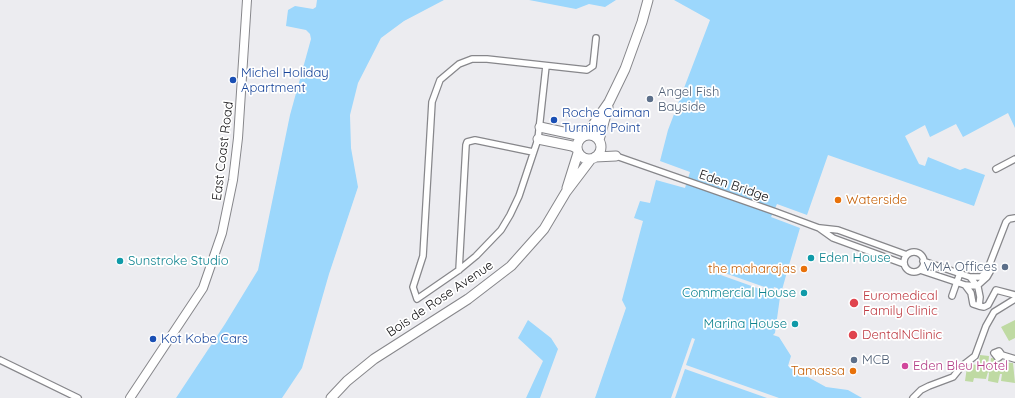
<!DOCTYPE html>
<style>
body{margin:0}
canvas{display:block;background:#ececf0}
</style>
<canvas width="1015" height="398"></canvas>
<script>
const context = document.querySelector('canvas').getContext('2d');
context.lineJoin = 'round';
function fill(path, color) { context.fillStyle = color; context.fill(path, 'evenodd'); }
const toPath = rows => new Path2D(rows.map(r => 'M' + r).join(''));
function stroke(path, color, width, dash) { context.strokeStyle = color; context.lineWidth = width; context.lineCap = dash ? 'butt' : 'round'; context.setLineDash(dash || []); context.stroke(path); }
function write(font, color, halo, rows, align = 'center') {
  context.font = font + ' Quicksand,sans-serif'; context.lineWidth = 3.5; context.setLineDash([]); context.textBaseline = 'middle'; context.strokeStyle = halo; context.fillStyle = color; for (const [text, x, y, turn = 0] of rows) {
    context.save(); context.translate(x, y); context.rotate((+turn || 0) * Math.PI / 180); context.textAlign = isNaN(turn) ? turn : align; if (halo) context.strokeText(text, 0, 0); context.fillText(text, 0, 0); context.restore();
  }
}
const green = toPath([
 [1015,320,1015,338,1009,341,1001,327],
 [980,355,989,356,988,366,990,366,991,358,1002,359,1001,368,1002,368,1003,362,1013,363,1015,383,1001,381,1002,374,1000,374,998,383,988,381,989,373,988,372,986,379,974,378,973,382,965,381,967,367,969,367,969,364,978,365,978,368]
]);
const water = toPath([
 [317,0,444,0,404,21,381,38,358,83,350,115,351,148,358,187,329,274,302,368,282,398,176,398,225,324,258,270,290,115,311,39,310,34,306,30,286,26,288,10,295,6,313,9,316,7],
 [529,0,616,0,605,7,589,4,576,9],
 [674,0,1015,0,1015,128,1008,113,963,137,956,124,930,137,925,125,905,136,919,164,925,166,928,157,960,170,965,168,985,175,974,206,828,155,807,215,777,204,771,217,800,228,787,272,780,297,775,333,773,335,779,337,791,356,788,366,826,387,848,390,862,398,595,398,626,308,622,300,643,221,634,218,640,201,650,203,656,180,685,188,690,172,660,161,668,130,710,20],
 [528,320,551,338,558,349,540,398,526,398,543,361,518,338]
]);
const pier = toPath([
 [719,271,773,290,774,287,777,288,776,291,781,293,780,297,774,294,773,297,770,296,771,293,718,274],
 [692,338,695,339,686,365,779,398,767,398,685,369,675,398,671,398]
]);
const street = toPath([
 [546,66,538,139,519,196,510,215,501,230,476,256,459,270,417,299,413,287,423,256,432,102,440,80,459,64,472,59,487,59,587,70,593,66,596,38],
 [616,156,776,212,819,228,833,238,904,264],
 [996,169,1015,159],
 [820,228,838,230,907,255],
 '904 262a10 10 0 1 1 20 0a10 10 0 1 1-20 0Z',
 [923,261,970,277,978,287,980,297,979,306],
 [459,270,466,145,467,142,475,140,533,152],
 [920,270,965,285,971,293,973,304,979,306,984,307,988,305,996,290,1015,295],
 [970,277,981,277,987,271,1006,222,1009,219,1015,218],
 [965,285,977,286,987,277,991,270],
 [952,296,960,273],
 [1002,355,998,358,994,353,999,351,1002,355,1015,359],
 [0,360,78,398],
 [913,398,921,390,929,386,953,377,962,366,975,356,986,326,994,312,1015,299]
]);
const secondary = toPath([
 [130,398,203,288,222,233,233,180,238,138,247,0]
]);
const primary = toPath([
 [540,127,582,136],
 '577 147a12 12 0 1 1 24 0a12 12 0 1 1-24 0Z',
 [586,135,609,102,625,69,642,22,648,0],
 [538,139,572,146,576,148],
 [599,140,608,107],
 [595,157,616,156],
 [567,188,578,153],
 [331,398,347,381,374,359,468,299,511,266,544,229,566,192,591,159]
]);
const markers = [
 [233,80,4,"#1a4fb4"],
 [650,99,4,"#5c6f8a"],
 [554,120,4,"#1a4fb4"],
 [838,200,4,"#e8710a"],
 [811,258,4,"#0f9aa8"],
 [120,261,4,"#0f9aa8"],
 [1005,267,4,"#5c6f8a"],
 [804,269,4,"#e8710a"],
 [804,293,4,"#0f9aa8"],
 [854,303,5,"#e0444e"],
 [795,324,4,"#0f9aa8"],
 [853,335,5,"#e0444e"],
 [153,339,4,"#1a4fb4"],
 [854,360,4,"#5c6f8a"],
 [905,366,4,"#d1479c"],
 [853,371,4,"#e8710a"]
];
const transitNames = [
 ["Michel Holiday",241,73],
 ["Apartment",241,88],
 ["Roche Caiman",562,113],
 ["Turning Point",562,128],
 ["Kot Kobe Cars",161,339]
];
const serviceNames = [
 ["Angel Fish",658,92],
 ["Bayside",658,107],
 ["VMA Offices",997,267,"right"],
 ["MCB",862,360]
];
const streetNames = [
 ["East Coast Road",223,151,-83],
 ["Eden Bridge",734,186,19],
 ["Bois de Rose Avenue",440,299,-34]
];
const foodNames = [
 ["Waterside",846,200,"left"],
 ["the maharajas",796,269],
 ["Tamassa",845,371]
];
const cultureNames = [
 ["Eden House",819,258],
 ["Sunstroke Studio",128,261],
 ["Commercial House",796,293,"right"],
 ["Marina House",787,324,"right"]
];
const healthNames = [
 ["Euromedical",863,296],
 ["Family Clinic",863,311],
 ["DentalNClinic",862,335]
];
const hotelNames = [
 ["Eden Bleu Hotel",913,366]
];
fill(green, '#bfdaa3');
fill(water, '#9cd7fc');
fill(pier, '#ececf0');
stroke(street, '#87878b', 8);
stroke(secondary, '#87878b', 10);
stroke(primary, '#87878b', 11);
stroke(street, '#fff', 5.5);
stroke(secondary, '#fff', 8);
stroke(primary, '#fff', 9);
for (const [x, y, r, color] of markers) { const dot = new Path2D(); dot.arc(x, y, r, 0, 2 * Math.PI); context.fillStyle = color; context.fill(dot); stroke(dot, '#fff', 1.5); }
write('13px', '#164399', '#fff', transitNames, 'left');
write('13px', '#4e5e75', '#fff', serviceNames, 'left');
write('13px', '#0c0b0d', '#fff', streetNames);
write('13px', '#c56008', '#fff', foodNames, 'right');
write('13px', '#0d838f', '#fff', cultureNames, 'left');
write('13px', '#be3a42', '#fff', healthNames, 'left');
write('13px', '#b23c85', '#fff', hotelNames, 'left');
</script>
